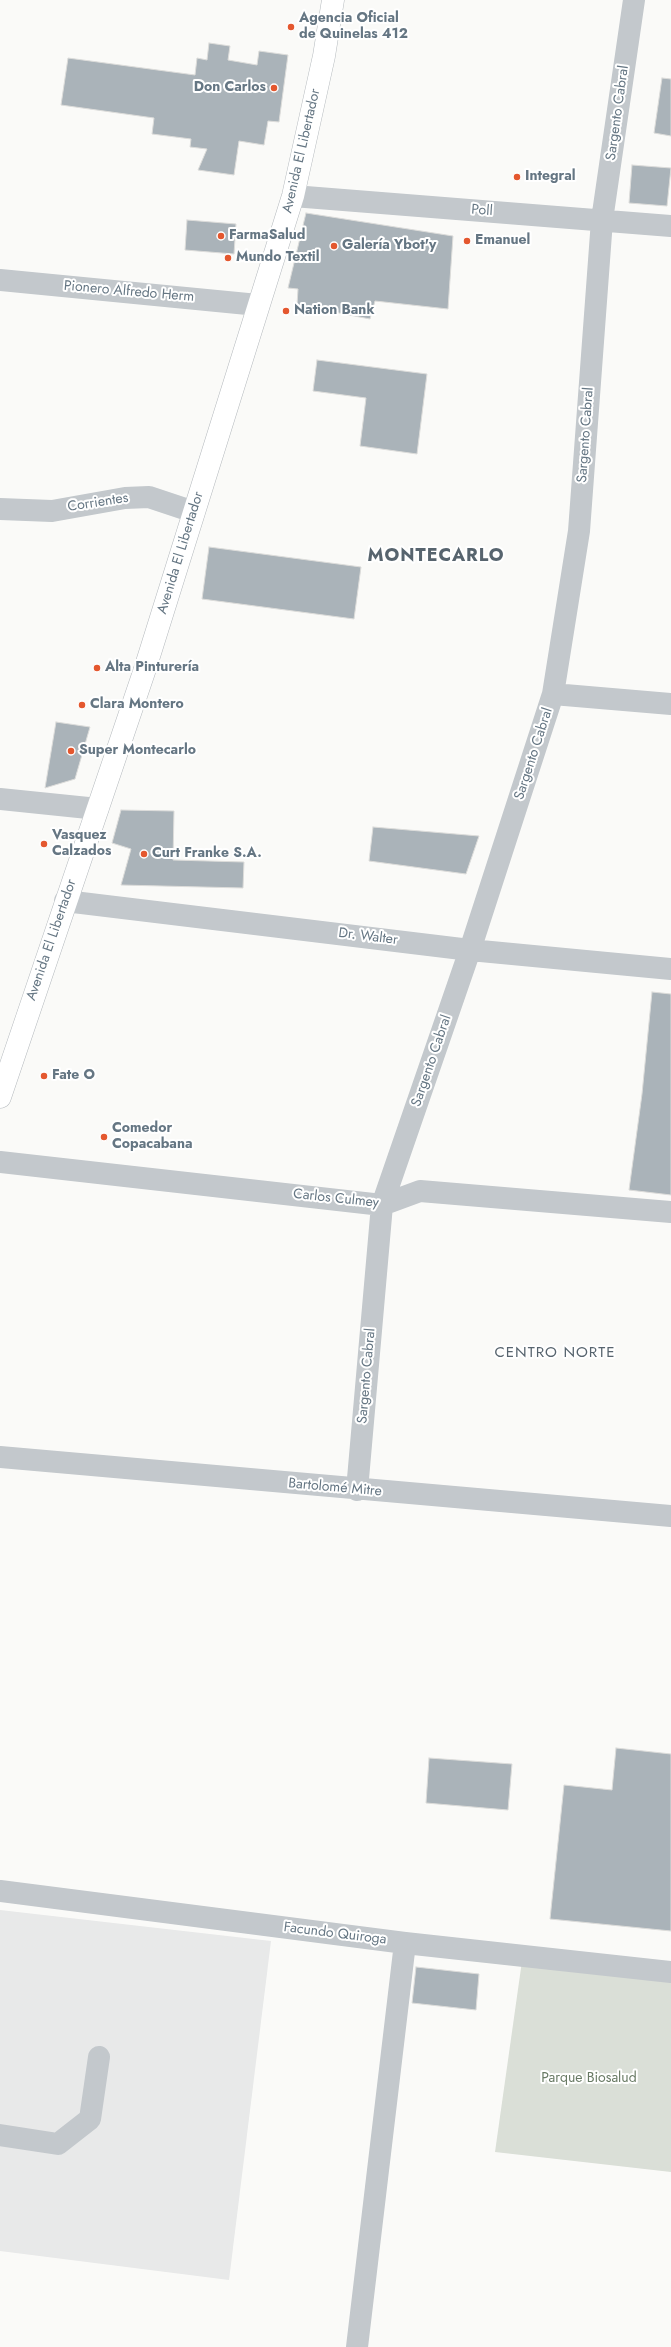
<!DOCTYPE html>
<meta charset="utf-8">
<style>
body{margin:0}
canvas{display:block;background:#fafaf8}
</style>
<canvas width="671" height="2347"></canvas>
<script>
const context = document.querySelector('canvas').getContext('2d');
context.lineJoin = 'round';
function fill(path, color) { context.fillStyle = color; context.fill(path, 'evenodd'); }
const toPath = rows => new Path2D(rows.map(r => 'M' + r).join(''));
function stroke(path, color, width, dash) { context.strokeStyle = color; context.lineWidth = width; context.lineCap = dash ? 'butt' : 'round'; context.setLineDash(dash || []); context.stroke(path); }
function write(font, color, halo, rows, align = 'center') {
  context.font = font + ' Jost,sans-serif'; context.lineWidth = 4; context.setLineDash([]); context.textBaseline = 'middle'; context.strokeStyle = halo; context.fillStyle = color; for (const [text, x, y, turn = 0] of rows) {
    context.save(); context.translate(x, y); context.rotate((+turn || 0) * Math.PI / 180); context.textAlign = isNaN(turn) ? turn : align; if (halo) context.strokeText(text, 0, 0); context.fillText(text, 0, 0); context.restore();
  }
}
const built = toPath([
 [0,1910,271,1941,229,2280,0,2251]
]);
const green = toPath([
 [522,1961,671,1979,671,2172,495,2152]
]);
const building = toPath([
 [209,43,230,46,228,60,257,65,259,51,288,55,279,122,268,121,264,145,239,141,234,175,198,170,207,149,190,147,191,139,152,134,154,118,61,105,68,58,195,75,197,58,207,60,209,43],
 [662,78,671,79,671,136,654,133,662,78],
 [632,165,671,168,667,206,629,203,632,165],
 [306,213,453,236,448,309,375,301,370,319,297,305,298,289,288,288,306,213],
 [187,220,236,224,234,254,185,250,187,220],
 [317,360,427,374,417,454,360,446,366,398,313,391,317,360],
 [209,547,361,567,354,619,202,599,209,547],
 [56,722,90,727,75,779,45,788,56,722],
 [121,810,174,811,173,860,244,862,243,888,121,885,131,849,112,843,121,810],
 [373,827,479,836,466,874,369,861,373,827],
 [652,992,671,994,671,1195,629,1190,642,1094,652,992],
 [616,1748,671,1754,671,1931,550,1919,564,1785,612,1790,616,1748],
 [429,1758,512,1764,508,1810,426,1803,429,1758],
 [416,1967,479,1974,476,2010,412,2003,416,1967]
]);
const minor = toPath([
 [293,196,671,226],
 [0,280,258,305],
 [0,509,52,511,125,498,149,497,194,512],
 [553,694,671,704],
 [0,799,98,809],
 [65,901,470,950,671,969],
 [0,1162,382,1205,420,1191,671,1212],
 [0,1457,671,1516],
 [357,1490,382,1205,470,950,553,694,579,531,602,220,634,0],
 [0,1891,405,1943,671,1972],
 [0,2135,58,2144,90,2119,99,2057],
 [357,2347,405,1943]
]);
const major = toPath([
 [0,1097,144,672,293,196,324,56,333,0]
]);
const markers = [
 [291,27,4,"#e4572e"],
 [274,88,4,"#e4572e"],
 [517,177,4,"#e4572e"],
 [221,236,4,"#e4572e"],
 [467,241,4,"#e4572e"],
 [334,246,4,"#e4572e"],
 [228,258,4,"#e4572e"],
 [286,311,4,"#e4572e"],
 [97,668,4,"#e4572e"],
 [82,705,4,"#e4572e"],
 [71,751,4,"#e4572e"],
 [44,844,4,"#e4572e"],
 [144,854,4,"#e4572e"],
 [44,1076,4,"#e4572e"],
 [104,1137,4,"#e4572e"]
];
const poiNames = [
 ["Agencia Oficial",299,19],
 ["de Quinelas 412",299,35],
 ["Don Carlos",266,88,"right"],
 ["Integral",525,177],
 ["FarmaSalud",229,236],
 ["Emanuel",475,241],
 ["Galería Ybot'y",342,246],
 ["Mundo Textil",236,258],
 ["Nation Bank",294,311],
 ["Alta Pinturería",105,668],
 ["Clara Montero",90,705],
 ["Super Montecarlo",79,751],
 ["Vasquez",52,836],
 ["Calzados",52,852],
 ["Curt Franke S.A.",152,854],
 ["Fate O",52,1076],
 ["Comedor",112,1129],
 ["Copacabana",112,1145]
];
const streetNames = [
 ["Sargento Cabral",618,113,-82],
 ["Avenida El Libertador",302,151,-77],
 ["Poll",482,211,4],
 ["Pionero Alfredo Herm",129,292,5],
 ["Sargento Cabral",586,435,-86],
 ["Corrientes",98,503,-9],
 ["Avenida El Libertador",181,553,-73],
 ["Sargento Cabral",534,754,-72],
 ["Dr. Walter",368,937,7],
 ["Avenida El Libertador",52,940,-71],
 ["Sargento Cabral",432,1061,-71],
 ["Carlos Culmey",336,1199,6],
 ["Sargento Cabral",367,1376,-85],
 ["Bartolomé Mitre",335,1488,5],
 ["Facundo Quiroga",335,1934,7]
];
const parkNames = [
 ["Parque Biosalud",589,2079]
];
const neighbourhoodNames = [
 ["CENTRO NORTE",555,1353]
];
const districtNames = [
 ["MONTECARLO",436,557]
];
fill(built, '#e8e9e9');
fill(green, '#dadfd7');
fill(building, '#aab3b9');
stroke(building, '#dcdcda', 1);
stroke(major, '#b5babe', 23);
stroke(minor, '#c3c8cc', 22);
stroke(major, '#fff', 22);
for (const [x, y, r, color] of markers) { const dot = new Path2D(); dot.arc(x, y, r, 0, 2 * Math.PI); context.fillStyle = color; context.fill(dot); stroke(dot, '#fff', 1.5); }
write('bold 14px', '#657683', '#fff', poiNames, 'left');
write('14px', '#657683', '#fff', streetNames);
write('14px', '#687a64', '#fff', parkNames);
context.letterSpacing = '1px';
write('15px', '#57646e', '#fff', neighbourhoodNames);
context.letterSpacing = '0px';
context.letterSpacing = '1px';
write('bold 18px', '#57646e', '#fff', districtNames);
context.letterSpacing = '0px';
</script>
